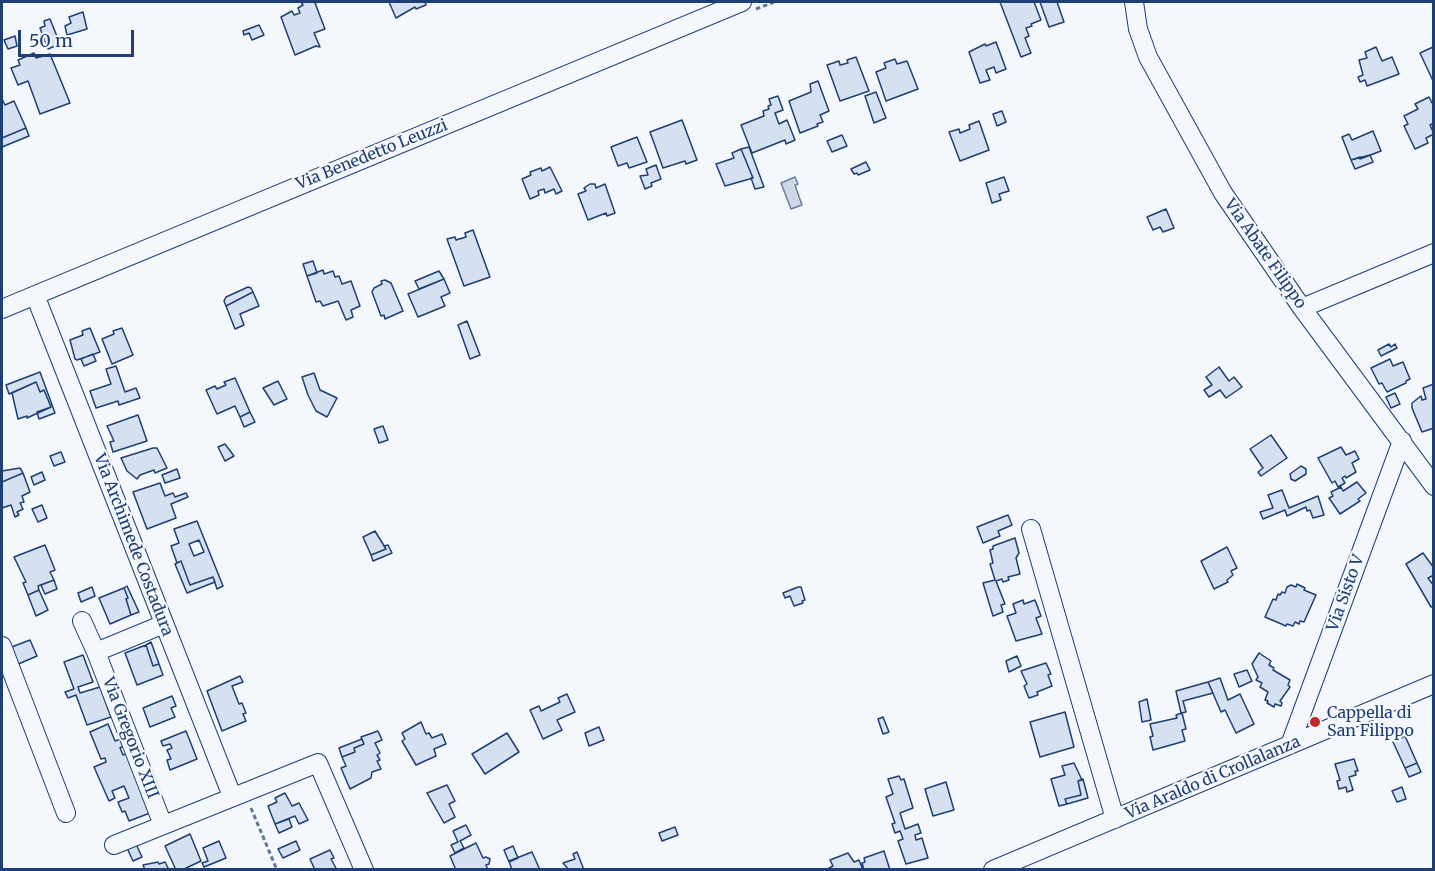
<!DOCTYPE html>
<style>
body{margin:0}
#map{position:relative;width:1435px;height:871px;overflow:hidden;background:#f4f7fb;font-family:Merriweather,serif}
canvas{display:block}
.frame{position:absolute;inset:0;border:3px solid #1d3f73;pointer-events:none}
.scale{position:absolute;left:18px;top:30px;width:116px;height:27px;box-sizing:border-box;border:3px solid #1d3f73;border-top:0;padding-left:8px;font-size:18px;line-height:21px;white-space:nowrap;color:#1d3f73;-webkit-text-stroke:4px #f4f7fb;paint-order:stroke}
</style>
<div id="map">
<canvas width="1435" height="871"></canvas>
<div class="frame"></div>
<div class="scale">50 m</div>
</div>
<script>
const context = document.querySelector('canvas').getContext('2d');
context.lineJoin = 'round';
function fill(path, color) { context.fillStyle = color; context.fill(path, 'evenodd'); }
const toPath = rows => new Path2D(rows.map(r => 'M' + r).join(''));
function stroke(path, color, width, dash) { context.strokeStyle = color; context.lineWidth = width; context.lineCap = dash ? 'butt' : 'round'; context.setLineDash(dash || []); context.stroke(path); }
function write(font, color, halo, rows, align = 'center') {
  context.font = font + ' Merriweather,serif'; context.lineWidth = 4.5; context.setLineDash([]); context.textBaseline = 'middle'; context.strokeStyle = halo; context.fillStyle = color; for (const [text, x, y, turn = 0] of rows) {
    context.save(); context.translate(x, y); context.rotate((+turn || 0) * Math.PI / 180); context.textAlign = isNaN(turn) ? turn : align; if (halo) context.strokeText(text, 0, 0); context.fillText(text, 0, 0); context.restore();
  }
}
const water = toPath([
 [795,177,798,184,795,185,802,205,791,209,781,183,795,177]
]);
const building = toPath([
 [301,2,319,2,315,3,325,29,314,33,320,47,316,46,295,55,281,17,292,11,294,15,300,13,298,8,303,5,301,2],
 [389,2,425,2,426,5,416,9,415,7,396,18,389,2],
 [1000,2,1034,2,1041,20,1031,24,1032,26,1026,28,1029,36,1025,38,1031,53,1021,57,1000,2],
 [1040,2,1057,2,1064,22,1049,27,1040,2],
 [83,12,87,29,67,35,65,26,71,23,69,17,83,12],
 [50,19,60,44,48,49,40,28,45,26,44,21,50,19],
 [259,25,264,35,252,40,249,33,244,35,243,31,259,25],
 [15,36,17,46,8,49,4,40,15,36],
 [996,42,1006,69,996,73,994,67,986,70,990,80,980,83,969,52,985,44,986,46,996,42],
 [1376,47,1382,61,1392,57,1399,74,1367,86,1365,80,1360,82,1358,77,1363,75,1359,60,1367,58,1365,52,1376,47],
 [1433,47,1434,47,1434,83,1420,53,1433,47],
 [34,53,36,58,50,54,70,103,40,114,28,81,18,85,11,68,20,65,18,60,34,53],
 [856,57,869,91,840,101,827,65,839,61,840,65,848,63,847,60,856,57],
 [895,59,897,64,907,61,918,89,886,101,876,72,886,68,884,63,895,59],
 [818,81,829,111,820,115,823,122,817,124,818,126,800,133,789,101,811,92,810,84,818,81],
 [876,92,886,118,874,123,865,96,876,92],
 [778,96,783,110,775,113,779,124,787,120,795,140,786,144,785,140,752,153,741,125,764,116,763,111,769,109,768,106,771,105,769,99,778,96],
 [1429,97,1432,103,1434,102,1434,123,1430,125,1434,134,1426,138,1428,143,1415,149,1404,126,1408,124,1404,116,1418,109,1415,104,1429,97],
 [2,99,5,105,14,101,26,128,2,138,2,99],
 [1002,111,1006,122,997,126,993,114,1002,111],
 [682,120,697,160,686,164,685,161,663,168,650,132,682,120],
 [979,121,989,150,960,161,949,132,959,129,960,133,970,129,969,125,979,121],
 [26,128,29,136,2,147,2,138,26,128],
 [1373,131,1381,151,1360,159,1360,157,1351,160,1342,137,1349,134,1352,140,1373,131],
 [842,135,847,146,832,152,827,141,842,135],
 [637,137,647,162,629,168,627,163,618,166,611,147,637,137],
 [749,147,764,187,755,189,751,178,753,178,741,149,749,147],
 [741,149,753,178,725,186,716,164,734,158,732,153,741,149],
 [1370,155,1373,162,1355,169,1351,160,1370,155],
 [866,162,870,170,858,175,857,173,854,174,851,169,866,162],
 [656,165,661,179,651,183,652,186,645,189,640,176,648,175,646,169,656,165],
 [550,167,562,191,556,194,554,189,545,193,544,189,538,191,539,195,530,199,522,179,531,175,530,172,541,168,542,171,550,167],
 [1004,177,1009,191,999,194,1001,200,992,203,986,183,1004,177],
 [590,184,595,184,596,188,605,184,615,213,607,216,606,213,588,220,578,194,586,191,584,188,590,184],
 [1166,209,1174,228,1163,232,1160,227,1153,230,1147,217,1166,209],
 [473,230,490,277,464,286,447,239,455,237,456,240,466,237,465,233,473,230],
 [313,261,317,273,307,276,303,264,313,261],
 [323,270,324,274,333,271,335,277,339,276,342,284,351,281,360,306,351,310,353,317,346,320,338,301,323,306,320,301,316,302,307,276,323,270],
 [439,271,444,279,419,289,415,281,439,271],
 [444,279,450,293,441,297,445,306,418,317,408,294,444,279],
 [385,280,391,283,403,311,385,319,384,315,381,316,372,292,374,288,382,284,381,281,385,280],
 [248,287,251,288,253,292,226,306,224,301,226,297,248,287],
 [253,292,259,306,240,314,244,325,235,329,226,306,253,292],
 [467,321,480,355,470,359,458,325,467,321],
 [90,328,100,352,77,360,75,359,70,340,83,335,82,331,90,328],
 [122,328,133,355,112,364,102,339,114,334,113,331,122,328],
 [1389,344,1391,347,1395,344,1397,348,1381,356,1378,350,1389,344],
 [93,354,96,361,84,366,81,359,93,354],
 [1390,359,1393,366,1403,362,1410,379,1406,381,1406,383,1387,392,1382,383,1379,384,1371,368,1390,359],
 [116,366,125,392,136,388,140,398,119,405,118,401,96,408,90,391,111,384,106,369,116,366],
 [1219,367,1229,381,1234,377,1242,387,1226,398,1220,390,1209,397,1204,390,1212,385,1206,377,1219,367],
 [40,372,55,413,39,419,37,412,51,407,44,390,40,392,36,382,9,394,6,385,40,372],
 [314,373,320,390,337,398,327,417,316,411,308,395,302,377,314,373],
 [235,378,250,412,240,417,235,406,217,414,206,390,215,386,217,389,226,385,224,382,235,378],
 [278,381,287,399,274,405,263,388,278,381],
 [36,382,40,392,44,390,51,407,27,418,27,416,18,419,12,393,36,382],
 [1434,384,1434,428,1422,432,1412,408,1412,403,1421,396,1422,400,1426,399,1423,388,1434,384],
 [1395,393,1400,404,1391,408,1386,397,1395,393],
 [250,412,255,422,244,427,240,417,250,412],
 [138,415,147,441,113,452,110,442,114,441,107,426,138,415],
 [383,426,388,440,379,443,374,429,383,426],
 [1271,435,1287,458,1261,476,1258,472,1263,468,1250,449,1271,435],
 [225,444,234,456,225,461,218,447,225,444],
 [1341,447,1346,455,1355,451,1359,459,1352,463,1356,472,1346,478,1345,476,1342,478,1345,483,1338,487,1335,481,1332,483,1318,458,1341,447],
 [153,448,157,448,167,468,155,473,154,470,140,475,137,479,127,471,121,458,153,448],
 [61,452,65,462,54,466,50,456,61,452],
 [1301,466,1306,469,1306,474,1295,481,1291,479,1290,474,1301,466],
 [20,468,23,473,2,482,2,471,20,468],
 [177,469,180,478,165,483,162,475,177,469],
 [42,472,45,480,34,485,31,477,42,472],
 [23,473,30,492,22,496,24,502,20,503,23,509,17,512,19,515,15,517,11,505,2,508,2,482,23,473],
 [1357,482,1366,493,1358,499,1360,501,1340,514,1329,498,1333,496,1331,492,1341,487,1343,491,1357,482],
 [160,483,165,496,173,493,175,497,186,493,188,497,171,504,176,518,147,529,133,492,160,483],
 [1282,490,1289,508,1318,496,1324,515,1313,518,1310,510,1307,511,1306,507,1287,516,1285,510,1263,519,1260,512,1273,508,1268,495,1282,490],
 [42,505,47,518,38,522,32,509,42,505],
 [1008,515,1012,525,998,531,1000,536,983,543,977,527,1008,515],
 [197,521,223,586,217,589,213,577,190,585,181,561,177,563,171,546,179,543,174,529,197,521],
 [199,540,204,552,194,556,189,544,199,540],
 [375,531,386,549,371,555,363,537,375,531],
 [1015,538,1019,553,1016,558,1020,574,1008,577,1009,580,1003,582,1002,579,996,581,1005,604,1001,605,1003,612,993,616,983,583,995,580,990,564,993,563,990,550,993,549,993,546,1015,538],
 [45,545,55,570,50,572,54,580,38,586,39,590,28,595,23,583,26,582,14,557,45,545],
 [388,545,392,553,373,561,371,555,386,549,384,546,388,545],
 [1227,547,1237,568,1231,571,1233,575,1227,580,1228,582,1214,589,1201,561,1227,547],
 [1423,553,1434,568,1434,575,1428,578,1434,586,1434,606,1431,607,1406,564,1423,553],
 [181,561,190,585,213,577,215,582,187,593,175,564,181,561],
 [54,580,57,589,45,594,41,585,54,580],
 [1297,584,1305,588,1304,590,1316,595,1304,622,1300,621,1299,624,1295,622,1293,626,1287,624,1286,626,1265,617,1273,599,1276,600,1278,594,1280,595,1282,592,1285,593,1287,587,1291,585,1296,587,1297,584],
 [127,586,139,612,131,615,126,599,128,598,124,588,127,586],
 [92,587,95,596,81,602,78,593,92,587],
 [798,587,801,587,805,600,802,601,803,603,794,606,790,596,785,598,783,593,798,587],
 [124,588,128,598,126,599,131,615,110,624,99,598,124,588],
 [39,590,48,610,36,616,28,595,39,590],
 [1023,600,1024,604,1035,600,1041,616,1036,618,1042,634,1016,641,1007,616,1016,613,1013,604,1023,600],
 [30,640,37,656,16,665,9,648,30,640],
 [151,642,159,664,153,666,146,645,151,642],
 [146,645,153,666,159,664,163,675,137,685,125,653,146,645],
 [1259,653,1271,661,1269,665,1274,668,1273,670,1290,680,1288,685,1290,687,1280,701,1282,703,1281,706,1275,704,1274,707,1267,703,1268,701,1265,700,1268,692,1260,687,1262,683,1256,680,1258,677,1252,664,1259,653],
 [83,655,93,682,78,687,80,693,100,687,111,717,87,725,76,695,68,698,65,692,74,689,64,662,83,655],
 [1017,656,1021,666,1009,672,1006,661,1017,656],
 [1046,663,1051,674,1048,675,1052,686,1037,692,1038,695,1029,698,1024,686,1027,684,1021,671,1046,663],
 [1247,670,1252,681,1239,687,1234,674,1247,670],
 [240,676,243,682,232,686,239,704,242,703,246,713,243,714,246,721,222,731,207,691,240,676],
 [1220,678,1228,700,1240,694,1254,724,1236,733,1225,710,1221,712,1208,682,1220,678],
 [1208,682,1213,693,1183,701,1186,712,1181,713,1176,691,1208,682],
 [567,694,575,712,557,720,562,730,543,739,530,710,539,706,541,711,560,702,558,698,567,694],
 [172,696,176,706,171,708,175,717,150,727,143,708,172,696],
 [1147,699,1151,720,1142,722,1139,702,1147,699],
 [1065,712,1074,747,1040,757,1030,722,1065,712],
 [1182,713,1186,729,1182,730,1185,741,1153,750,1150,737,1153,736,1150,724,1177,718,1176,715,1182,713],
 [883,717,889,732,883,734,878,719,883,717],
 [421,722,426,734,429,733,432,738,442,734,446,744,434,749,436,756,416,765,402,741,405,739,402,733,421,722],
 [108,724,115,741,121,739,124,746,120,748,123,755,128,753,150,813,129,821,125,811,122,812,118,802,129,798,124,786,112,791,115,798,109,801,94,767,106,762,105,758,101,759,90,732,108,724],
 [599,727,604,740,589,746,585,733,599,727],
 [186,731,197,759,170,770,167,760,171,759,167,750,172,748,170,744,163,746,161,741,186,731],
 [378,731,382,740,375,743,380,753,377,755,380,760,377,761,381,769,372,772,371,778,350,789,341,768,346,766,342,757,355,752,354,748,364,744,361,737,378,731],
 [507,733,519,752,485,774,472,754,507,733],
 [1405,736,1417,763,1405,768,1393,742,1405,736],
 [362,739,364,744,354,748,355,752,342,757,339,748,362,739],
 [1354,759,1358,771,1355,771,1356,775,1349,777,1353,790,1347,792,1346,787,1339,789,1337,781,1340,780,1335,764,1354,759],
 [1074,763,1082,780,1078,781,1081,795,1065,799,1067,804,1059,806,1051,779,1065,775,1062,766,1074,763],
 [1417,763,1421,772,1409,777,1405,768,1417,763],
 [899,776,901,780,904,779,913,808,900,813,905,829,918,824,921,833,915,835,916,840,922,838,928,858,906,864,898,841,903,839,900,831,895,833,892,824,895,823,886,797,893,794,888,779,899,776],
 [1083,779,1088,798,1067,804,1065,799,1081,795,1078,781,1083,779],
 [946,782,954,810,933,816,925,789,946,782],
 [447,785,455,801,449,804,455,817,444,823,427,793,447,785],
 [1402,787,1406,799,1397,802,1392,791,1402,787],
 [285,793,292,806,299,803,308,820,299,824,295,816,275,824,268,806,277,802,275,798,285,793],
 [289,819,292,827,279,833,275,824,289,819],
 [466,825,471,835,460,841,464,848,455,853,451,845,458,842,453,831,466,825],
 [675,827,678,835,662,841,659,833,675,827],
 [190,834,201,861,182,870,176,870,165,846,190,834],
 [219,841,226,858,204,867,202,863,208,861,203,848,219,841],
 [296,841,300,850,283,858,278,849,296,841],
 [476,843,483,858,486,857,490,859,489,864,486,865,488,870,456,870,450,856,476,843],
 [136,844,142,857,133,861,127,848,136,844],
 [513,846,518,858,509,862,504,850,513,846],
 [330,850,334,858,331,859,337,870,315,870,310,859,330,850],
 [884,851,890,870,864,870,862,863,865,862,864,858,884,851],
 [532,852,540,870,512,870,509,861,532,852],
 [577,852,584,870,569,870,563,863,575,859,573,854,577,852],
 [848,853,854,862,859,860,863,870,829,870,829,868,833,866,830,860,848,853],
 [158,862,159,864,165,862,169,870,145,870,143,865,158,862]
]);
const path = toPath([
 [756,9,774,2],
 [251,808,277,870]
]);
const minor = toPath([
 [1134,2,1138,29,1148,57,1223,193,1302,308,1434,486],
 [35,295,232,796],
 [1302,308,1434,253],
 [2,309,742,2],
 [1031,529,1115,819],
 [82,621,96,652,163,825],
 [2,646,66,813],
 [96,652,164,624],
 [1290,745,1402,441],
 [114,845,318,763,364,870],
 [993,870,1434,684]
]);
const markers = [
 [1315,722,6,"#c62828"]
];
const streetNames = [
 ["Via Benedetto Leuzzi",372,155,-22],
 ["Via Abate Filippo",1265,254,55],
 ["Via Archimede Costadura",133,545,69],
 ["Via Sisto V",1346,593,-70],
 ["Via Gregorio XIII",130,738,69],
 ["Via Araldo di Crollalanza",1213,778,-23]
];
const poiNames = [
 ["Cappella di",1327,713],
 ["San Filippo",1327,731]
];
fill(water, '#cfd7e4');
stroke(water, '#687fa3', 1.5);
fill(building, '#d5e0f0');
stroke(building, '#1d3f73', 1.5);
stroke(minor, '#1d3f73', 20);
stroke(path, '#5e769c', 3, [4.5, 3]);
stroke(minor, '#f4f7fb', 18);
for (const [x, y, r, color] of markers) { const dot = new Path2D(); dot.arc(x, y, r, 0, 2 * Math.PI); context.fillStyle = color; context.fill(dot); stroke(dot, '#f4f7fb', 2); }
write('16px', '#1d3f73', '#f4f7fb', streetNames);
write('16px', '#1d3f73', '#f4f7fb', poiNames, 'left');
</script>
